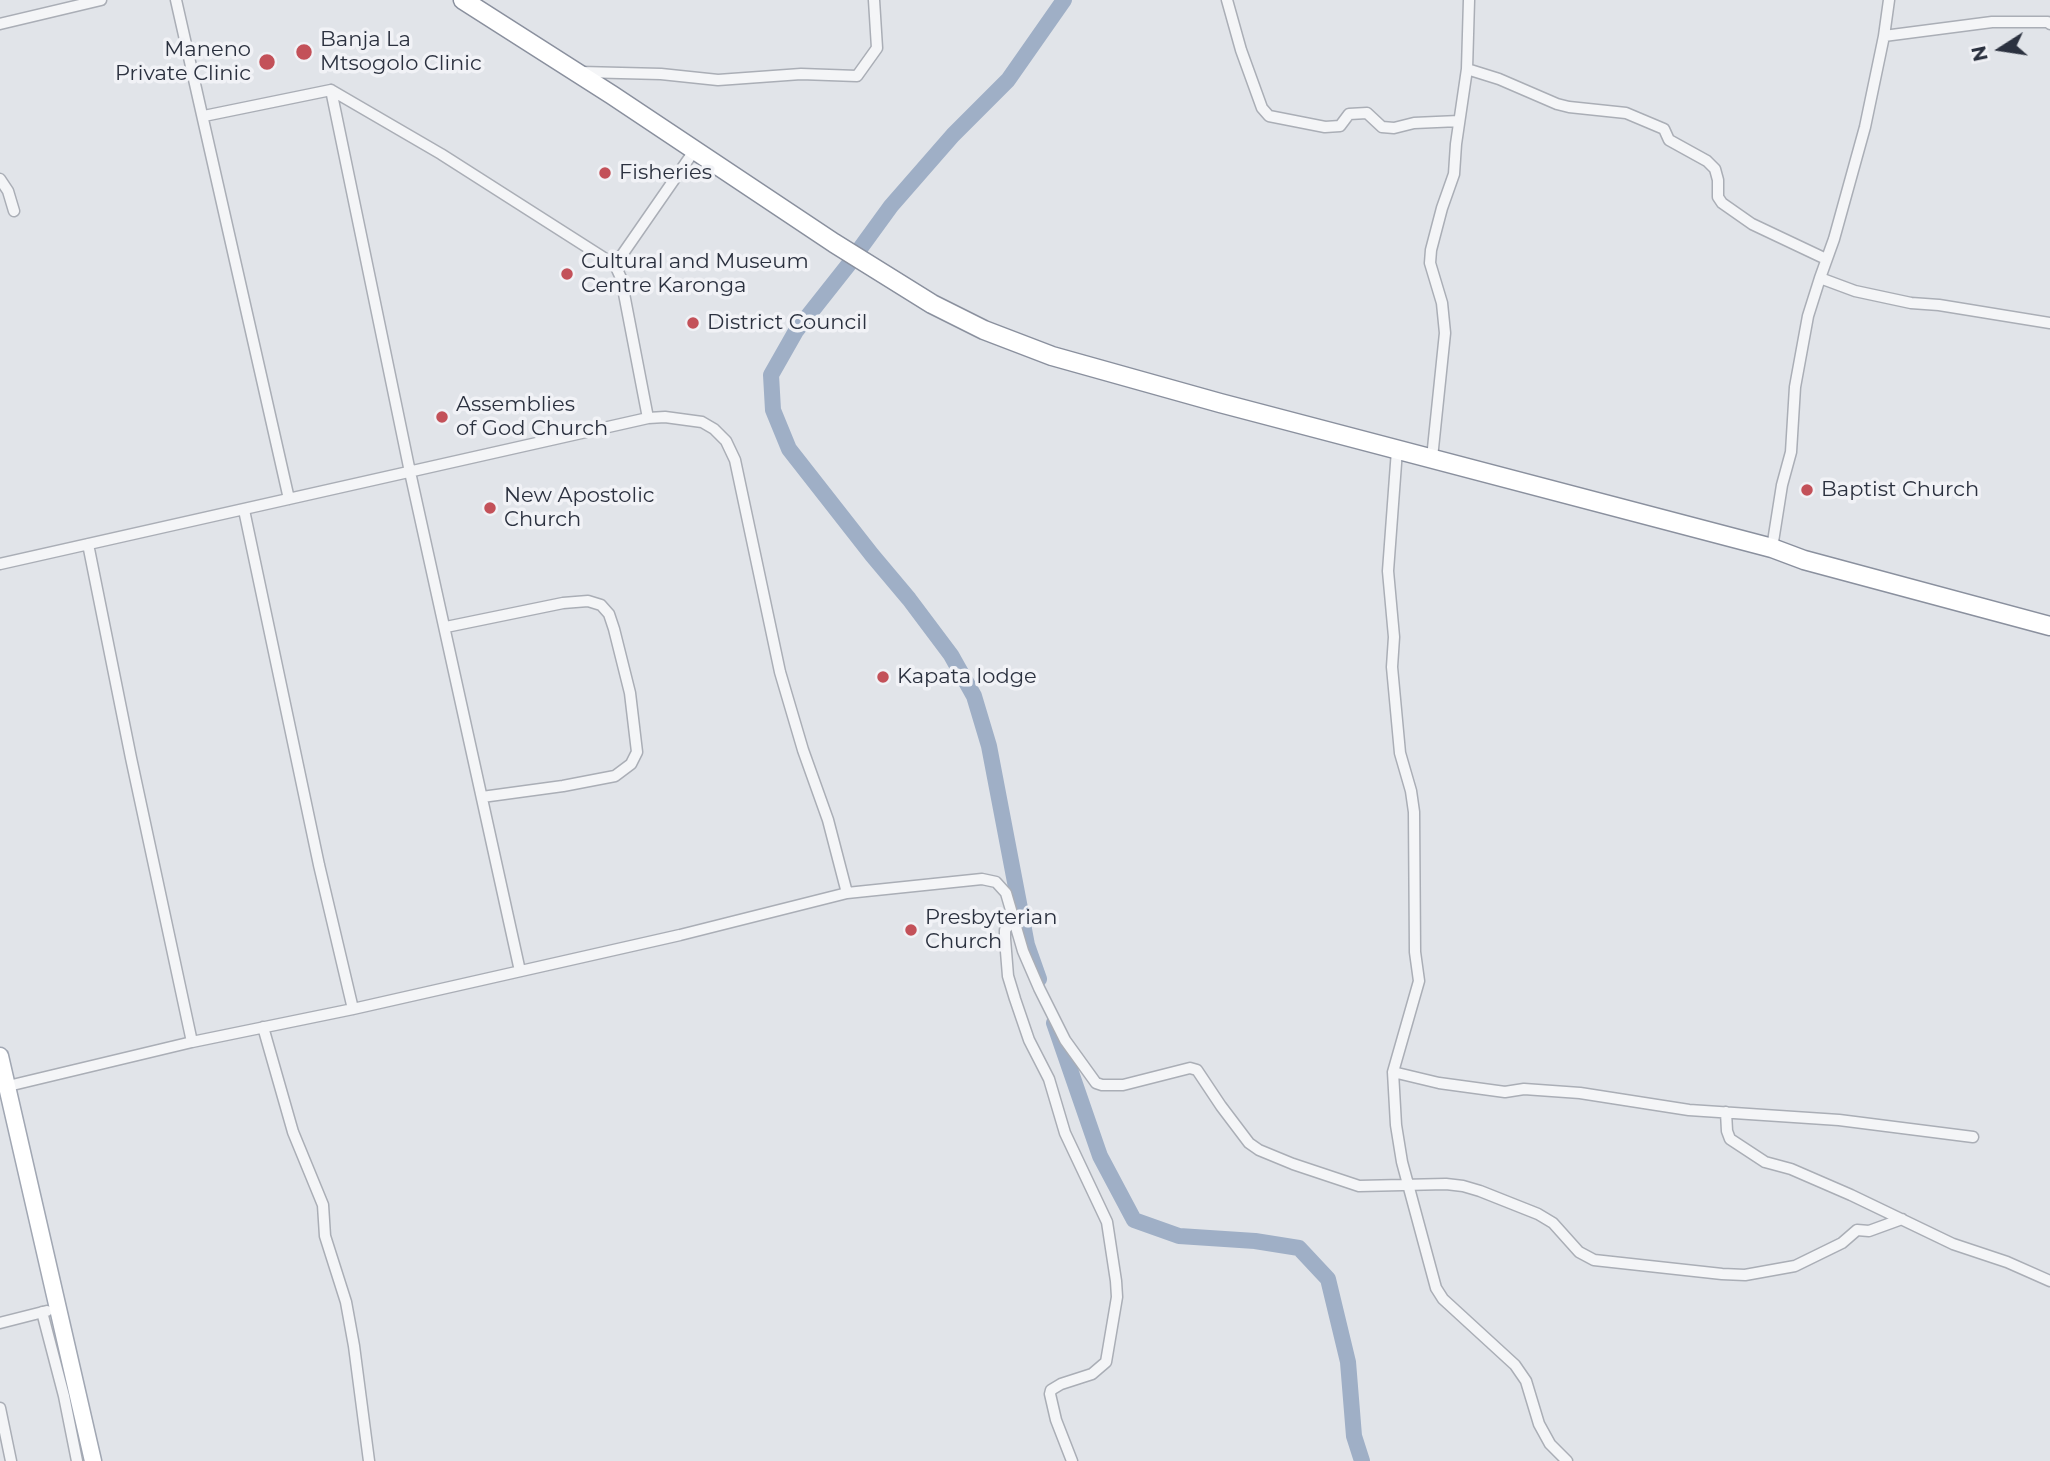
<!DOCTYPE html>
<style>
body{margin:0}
#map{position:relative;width:2050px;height:1461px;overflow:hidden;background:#e1e4e9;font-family:Montserrat,sans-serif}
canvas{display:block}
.north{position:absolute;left:1966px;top:14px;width:70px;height:70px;-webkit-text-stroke:5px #f1f2f6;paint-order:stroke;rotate:258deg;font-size:19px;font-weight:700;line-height:28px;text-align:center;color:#2b313f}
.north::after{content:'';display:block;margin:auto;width:24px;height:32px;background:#2b313f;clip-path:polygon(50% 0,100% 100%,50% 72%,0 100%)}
</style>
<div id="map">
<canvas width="2050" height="1461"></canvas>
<div class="north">N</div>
</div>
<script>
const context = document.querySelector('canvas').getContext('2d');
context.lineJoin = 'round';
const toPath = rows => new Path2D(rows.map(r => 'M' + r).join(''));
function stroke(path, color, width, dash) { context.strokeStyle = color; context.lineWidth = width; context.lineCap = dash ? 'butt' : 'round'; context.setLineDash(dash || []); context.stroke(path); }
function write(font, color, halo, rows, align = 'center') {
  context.font = font + ' Montserrat,sans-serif'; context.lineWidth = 7; context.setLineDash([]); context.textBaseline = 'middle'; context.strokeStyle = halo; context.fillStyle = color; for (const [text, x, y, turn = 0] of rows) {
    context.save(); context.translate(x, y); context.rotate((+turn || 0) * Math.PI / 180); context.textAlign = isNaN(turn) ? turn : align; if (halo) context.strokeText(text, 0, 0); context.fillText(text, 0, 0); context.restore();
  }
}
const river = toPath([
 [859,250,891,206,953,135,1008,80,1064,0],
 [849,264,796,331,771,375,773,410,789,449,872,555,909,599,951,655,974,696,989,746,1027,945,1039,979],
 [1054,1023,1100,1156,1134,1220,1179,1236,1255,1241,1299,1248,1328,1279,1348,1362,1354,1436,1362,1461]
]);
const street = toPath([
 [176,0,289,499],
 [1227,0,1241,50,1262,108,1269,116,1325,127,1340,126,1349,114,1367,113,1382,127,1394,128,1414,123,1459,121],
 [1469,0,1467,69,1499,79,1557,104,1569,107,1626,113,1664,129,1669,140,1707,161,1715,169,1718,180,1718,197,1722,203,1752,224,1826,259],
 [1889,0,1884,36,1992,22,2048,22,2050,24],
 [0,24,101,0],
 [1884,36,1865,127,1834,239,1820,278,1855,291,1911,303,1939,305,2050,323],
 [581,72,661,74,718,80,801,74,857,76,877,48,874,0],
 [331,90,441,154,615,265],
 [204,116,331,90,410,472,520,971],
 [694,151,615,265,621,278,648,418,665,417,702,422,714,429,726,441,735,460,780,672,803,750,828,820,847,893],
 [0,179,8,191,14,211],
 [1397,450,1388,571,1394,637,1392,667,1400,753,1411,791,1414,812,1415,952,1419,981,1393,1072,1439,1083,1505,1092,1524,1089,1580,1093,1689,1110,1839,1120,1973,1137],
 [1432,458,1445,333,1442,303,1430,263,1431,250,1442,208,1454,174,1456,144,1467,69],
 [244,510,319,865,353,1009],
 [88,544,131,758,192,1042],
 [1772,548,1782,485,1791,452,1795,387,1808,316,1820,278],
 [0,564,648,418],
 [446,627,563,603,588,601,601,605,609,614,614,629,630,693,637,752,631,764,615,776,563,786,482,797],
 [1013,919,1005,930,1005,939,1008,976,1015,999,1029,1040,1049,1079,1065,1133,1107,1222,1116,1281,1117,1297,1106,1362,1092,1374,1061,1384,1051,1390,1050,1394,1056,1420,1072,1461],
 [263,1027,293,1132,323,1205,325,1236,346,1302,354,1346,369,1461],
 [1393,1072,1396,1125,1402,1162,1436,1288,1443,1299,1515,1365,1526,1381,1539,1424,1550,1444,1567,1461],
 [4,1087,192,1042,353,1009,680,935,847,893,982,879,996,882,1006,893,1023,951,1039,988,1065,1040,1096,1083,1102,1085,1123,1085,1190,1068,1197,1070,1221,1106,1249,1143,1259,1150,1293,1164,1359,1186,1446,1184,1463,1186,1480,1191,1538,1214,1553,1223,1579,1252,1594,1260,1722,1274,1745,1275,1795,1266,1842,1243,1857,1230,1869,1231,1902,1219],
 [1726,1112,1727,1131,1730,1139,1765,1162,1791,1169,1851,1195,1953,1244,2007,1262,2050,1281],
 [42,1312,64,1396,77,1461],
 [0,1323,47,1311],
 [0,1408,11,1461]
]);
const primary = toPath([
 [0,1056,93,1461]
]);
const highway = toPath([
 [463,0,612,95,834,243,932,304,984,330,1052,356,1220,403,1772,548,1804,560,2050,626]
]);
const markers = [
 [304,52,9,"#c35159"],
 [267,62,9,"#c35159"],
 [605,173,7,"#c35159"],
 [567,274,7,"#c35159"],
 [693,323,7,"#c35159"],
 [442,417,7,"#c35159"],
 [1807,490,7,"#c35159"],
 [490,508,7,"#c35159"],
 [883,677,7,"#c35159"],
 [911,930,7,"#c35159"]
];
const poiNames = [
 ["Banja La",320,40],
 ["Mtsogolo Clinic",320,64],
 ["Maneno",251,50,"right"],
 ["Private Clinic",251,74,"right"],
 ["Fisheries",619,173],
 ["Cultural and Museum",581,262],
 ["Centre Karonga",581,286],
 ["District Council",707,323],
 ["Assemblies",456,405],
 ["of God Church",456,429],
 ["Baptist Church",1821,490],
 ["New Apostolic",504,496],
 ["Church",504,520],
 ["Kapata lodge",897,677],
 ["Presbyterian",925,918],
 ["Church",925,942]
];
stroke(river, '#9fafc6', 16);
stroke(street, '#aaaeb6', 13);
stroke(primary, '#a1a7b3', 19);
stroke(highway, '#8a909e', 21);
stroke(street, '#f4f5f7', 10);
stroke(primary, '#fff', 16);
stroke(highway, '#fff', 18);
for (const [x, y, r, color] of markers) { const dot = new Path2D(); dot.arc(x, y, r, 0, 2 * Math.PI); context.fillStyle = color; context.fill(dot); stroke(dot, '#f1f2f6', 2.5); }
write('21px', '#2b313f', '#f1f2f6', poiNames, 'left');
</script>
